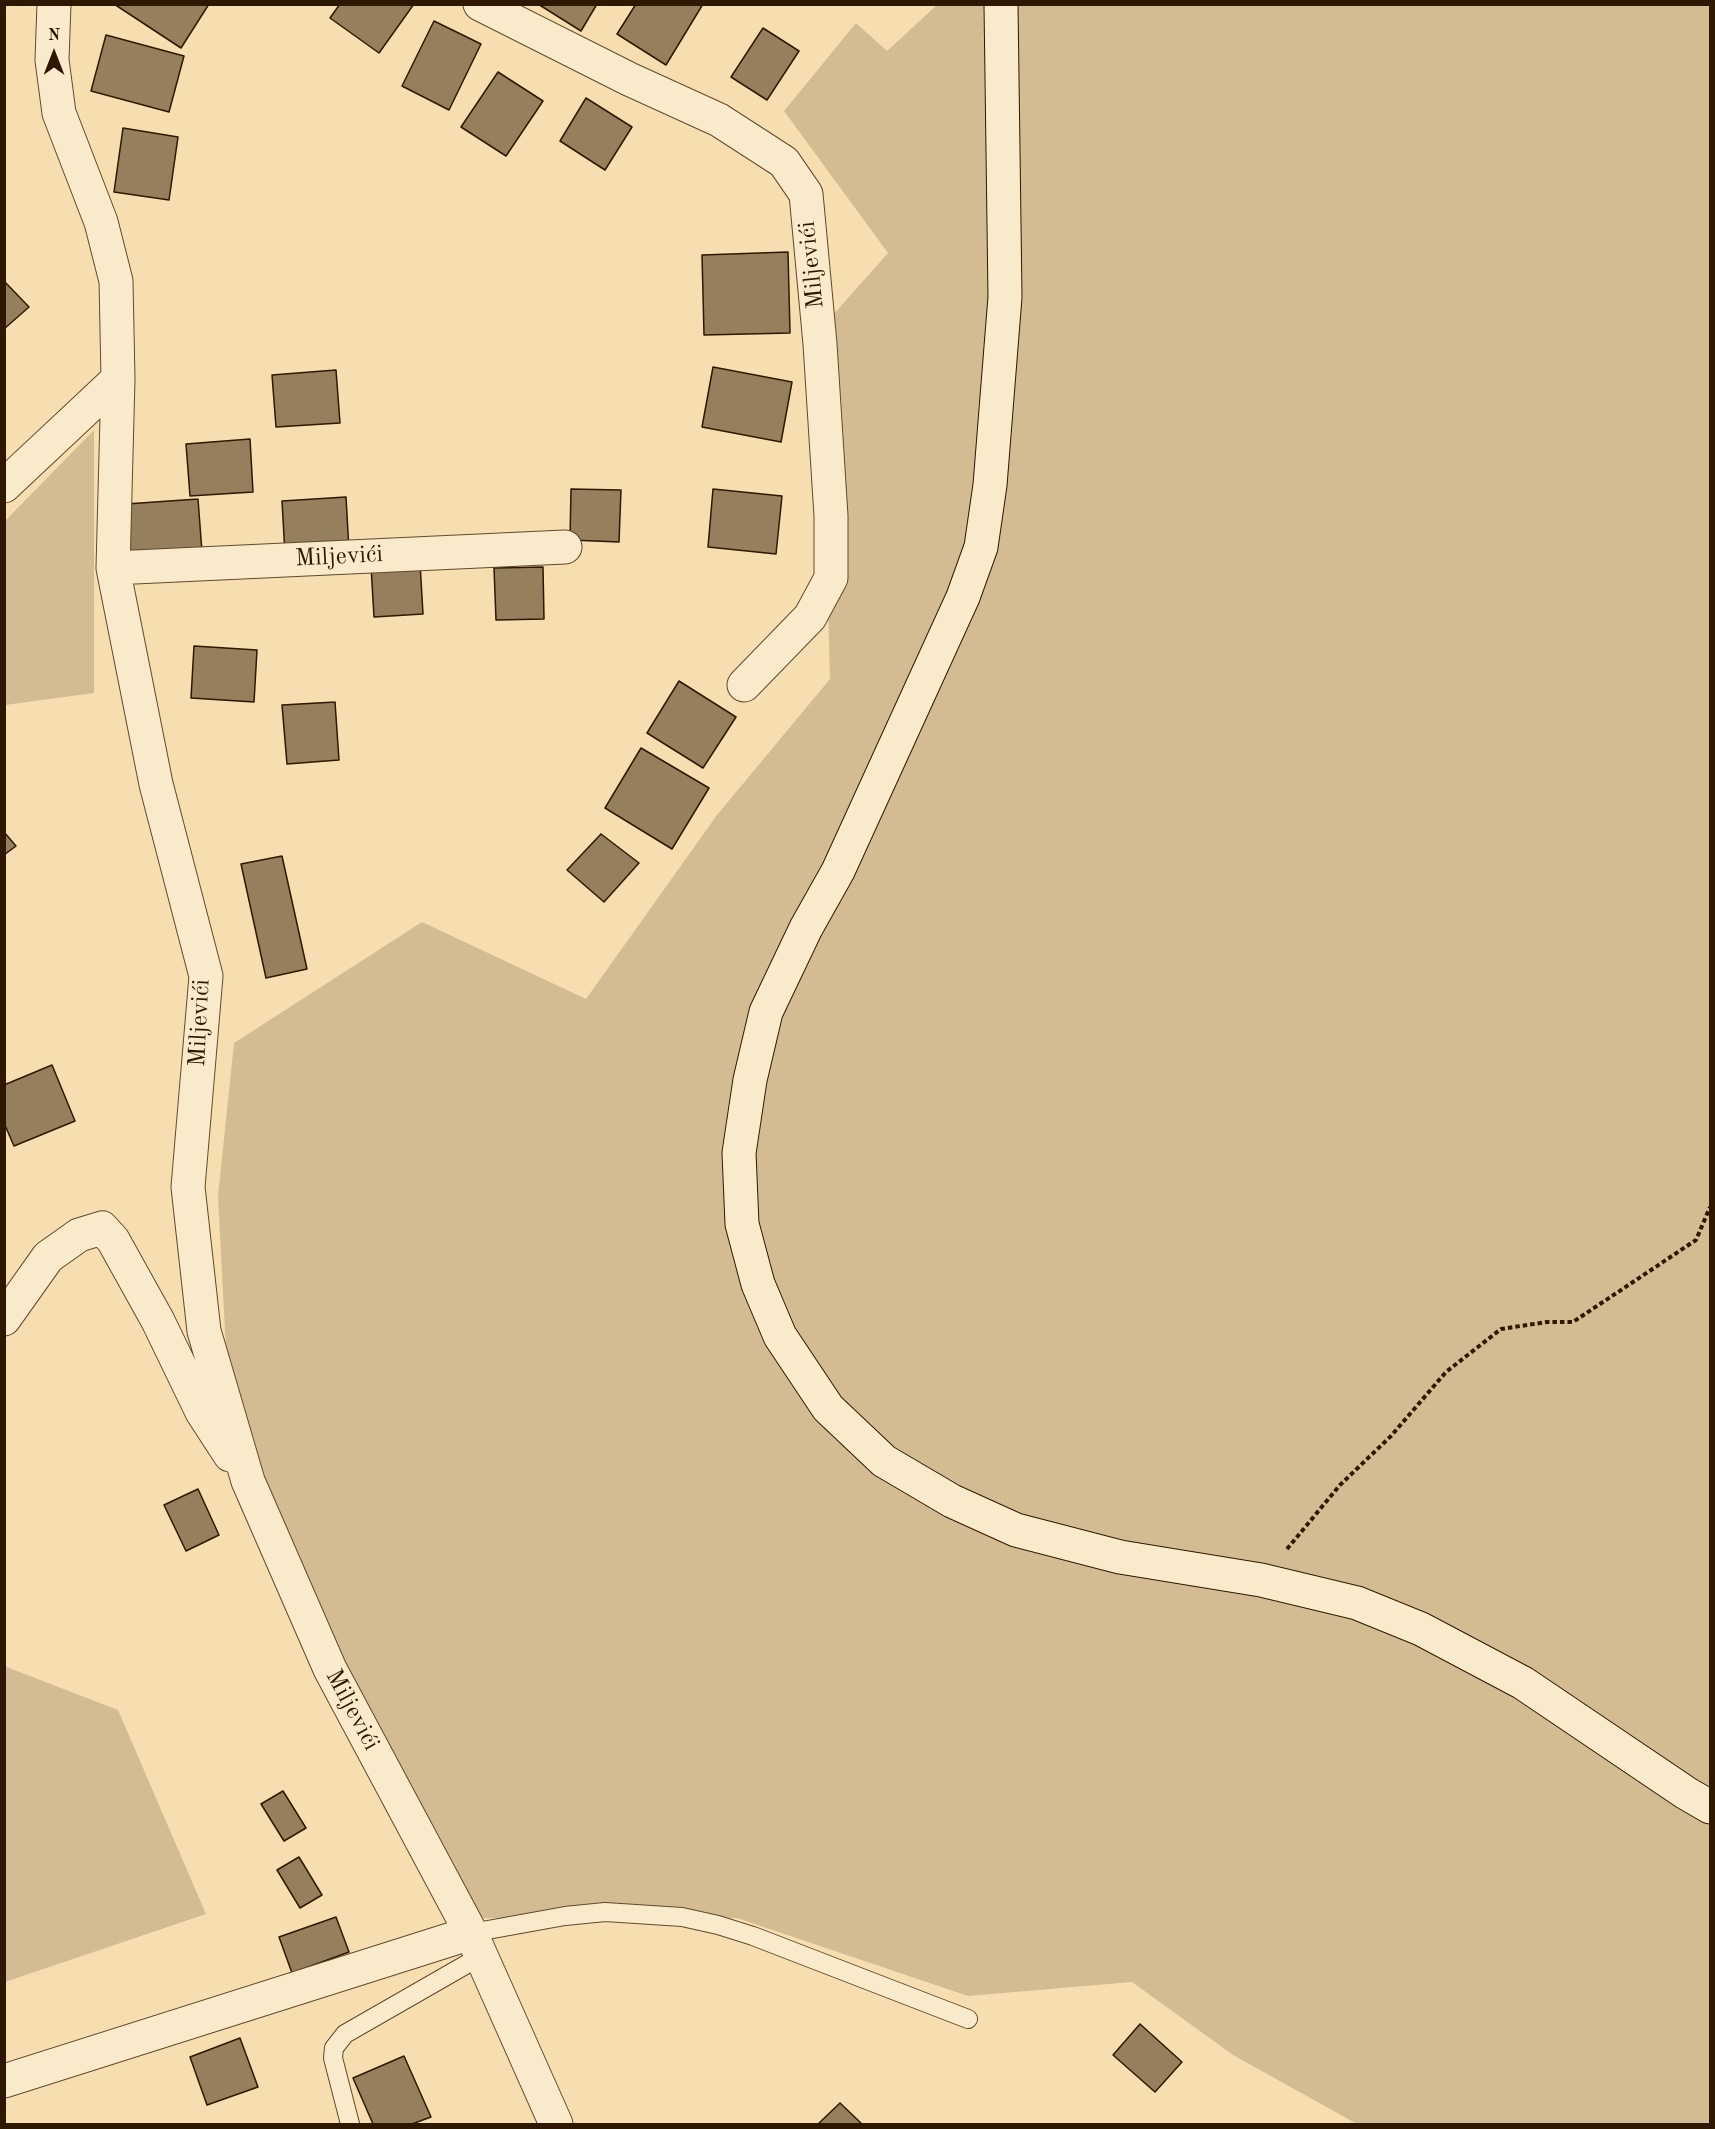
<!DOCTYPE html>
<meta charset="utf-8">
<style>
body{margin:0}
#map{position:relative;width:1715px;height:2129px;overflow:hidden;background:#f6deb0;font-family:"Old Standard TT",serif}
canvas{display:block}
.frame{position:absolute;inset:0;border:6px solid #2e1801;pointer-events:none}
.north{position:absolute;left:24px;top:24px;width:60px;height:60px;-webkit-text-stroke:4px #f9eacc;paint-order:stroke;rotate:0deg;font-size:16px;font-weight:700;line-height:24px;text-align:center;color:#2e1801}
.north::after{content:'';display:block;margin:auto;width:21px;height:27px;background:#2e1801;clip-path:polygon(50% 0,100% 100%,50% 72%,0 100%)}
</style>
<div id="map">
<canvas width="1715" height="2129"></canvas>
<div class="frame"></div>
<div class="north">N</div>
</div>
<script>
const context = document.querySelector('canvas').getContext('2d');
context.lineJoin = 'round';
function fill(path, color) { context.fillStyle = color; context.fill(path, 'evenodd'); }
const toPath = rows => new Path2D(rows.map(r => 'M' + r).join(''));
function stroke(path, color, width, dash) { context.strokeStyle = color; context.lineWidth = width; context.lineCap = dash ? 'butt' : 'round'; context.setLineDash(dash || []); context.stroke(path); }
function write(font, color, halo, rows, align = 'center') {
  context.font = font + ' "Old Standard TT",serif'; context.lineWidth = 4.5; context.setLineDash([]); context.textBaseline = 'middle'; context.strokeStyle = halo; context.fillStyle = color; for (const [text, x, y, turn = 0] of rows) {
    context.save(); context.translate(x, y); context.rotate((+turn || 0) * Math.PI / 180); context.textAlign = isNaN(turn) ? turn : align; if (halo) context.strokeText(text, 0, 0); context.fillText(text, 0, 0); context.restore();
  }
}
const green = toPath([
 [937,5,1710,5,1710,2124,1357,2124,1233,2055,1132,1982,968,1996,737,1918,482,1918,341,1659,228,1389,218,1196,234,1043,422,922,586,999,717,815,830,679,826,525,816,334,888,253,784,111,856,23,887,51],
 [94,430,94,693,5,705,5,521],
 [4,1666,118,1710,206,1914,5,1982]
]);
const building = toPath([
 [114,4,209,4,181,48,114,4],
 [340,4,414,4,379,53,330,18,340,4],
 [538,4,597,4,581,31,538,4],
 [636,4,703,4,666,65,617,34,636,4],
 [434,21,481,44,449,110,402,86,434,21],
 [763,28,799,51,767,100,731,77,763,28],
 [106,35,184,56,169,112,91,91,106,35],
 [498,72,543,101,506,156,461,127,498,72],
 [586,98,632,127,605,170,560,141,586,98],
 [123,128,178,137,169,200,114,192,123,128],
 [788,252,790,333,704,335,702,255,788,252],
 [4,281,29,307,4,329,4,281],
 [713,367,792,382,781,442,702,427,713,367],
 [336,370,340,423,276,427,272,375,336,370],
 [250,439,253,492,190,496,186,444,250,439],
 [571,489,621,490,619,542,570,540,571,489],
 [713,489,782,496,776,554,708,547,713,489],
 [346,497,349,550,285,554,282,501,346,497],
 [198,499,202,552,130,557,126,504,198,499],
 [420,563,423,614,374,617,371,566,420,563],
 [543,567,544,619,496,620,494,568,543,567],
 [194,646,257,650,254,702,191,698,194,646],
 [679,681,736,717,703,768,647,733,679,681],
 [335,702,339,760,287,764,282,705,335,702],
 [641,748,709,788,672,849,605,808,641,748],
 [4,832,16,846,4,855,4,832],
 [601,834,639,863,604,902,567,870,601,834],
 [282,856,307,969,266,978,241,864,282,856],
 [52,1065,75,1121,14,1146,4,1123,4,1085,52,1065],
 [198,1489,219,1535,186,1551,164,1505,198,1489],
 [283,1791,306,1828,284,1841,261,1804,283,1791],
 [299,1857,322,1895,300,1908,277,1870,299,1857],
 [336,1917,349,1952,292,1973,279,1937,336,1917],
 [1140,2024,1182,2062,1155,2092,1113,2055,1140,2024],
 [240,2038,258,2087,207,2105,190,2057,240,2038],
 [404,2056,431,2117,412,2124,373,2124,353,2078,404,2056],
 [840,2103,862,2124,818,2124,840,2103]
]);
const path = toPath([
 [1287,1549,1340,1485,1391,1436,1446,1372,1501,1329,1547,1322,1573,1322,1696,1240,1710,1207]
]);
const lane = toPath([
 [471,1933,565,1916,605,1912,682,1917,718,1925,753,1936,968,2019],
 [350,2124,333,2058,334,2048,345,2034,481,1956]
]);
const street = toPath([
 [54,4,52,60,59,113,101,222,116,281,118,379,113,568,156,784,206,976,188,1187,204,1331,248,1481,330,1669,471,1933,556,2124],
 [480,4,629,79,719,120,784,162,806,194,820,344,831,516,831,578,810,617,744,685],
 [4,486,118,379],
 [113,568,565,547],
 [4,1319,48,1257,79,1235,102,1228,113,1240,158,1321,202,1412,230,1455],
 [4,2081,471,1933]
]);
const secondary = toPath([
 [1001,4,1005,297,990,485,981,547,963,597,838,871,806,928,766,1012,750,1080,739,1153,742,1224,758,1284,780,1336,828,1408,884,1461,952,1501,1016,1530,1120,1557,1261,1580,1357,1603,1421,1629,1523,1683,1686,1793,1710,1807]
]);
const streetNames = [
 ["Miljevići",812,265,-96],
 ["Miljevići",339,557,-3],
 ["Miljevići",200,1023,-87],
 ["Miljevići",352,1710,62]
];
fill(green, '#d4bc92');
fill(building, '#967f5c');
stroke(building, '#2e1801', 1.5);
stroke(lane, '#604a2d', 20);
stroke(street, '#604a2d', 35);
stroke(secondary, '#2e1801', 35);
stroke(path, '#2e1801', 4, [4.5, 3]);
stroke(lane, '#f9eacc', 18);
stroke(street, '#f9eacc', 33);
stroke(secondary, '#f9eacc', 33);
write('24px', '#2e1801', '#f9eacc', streetNames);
</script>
